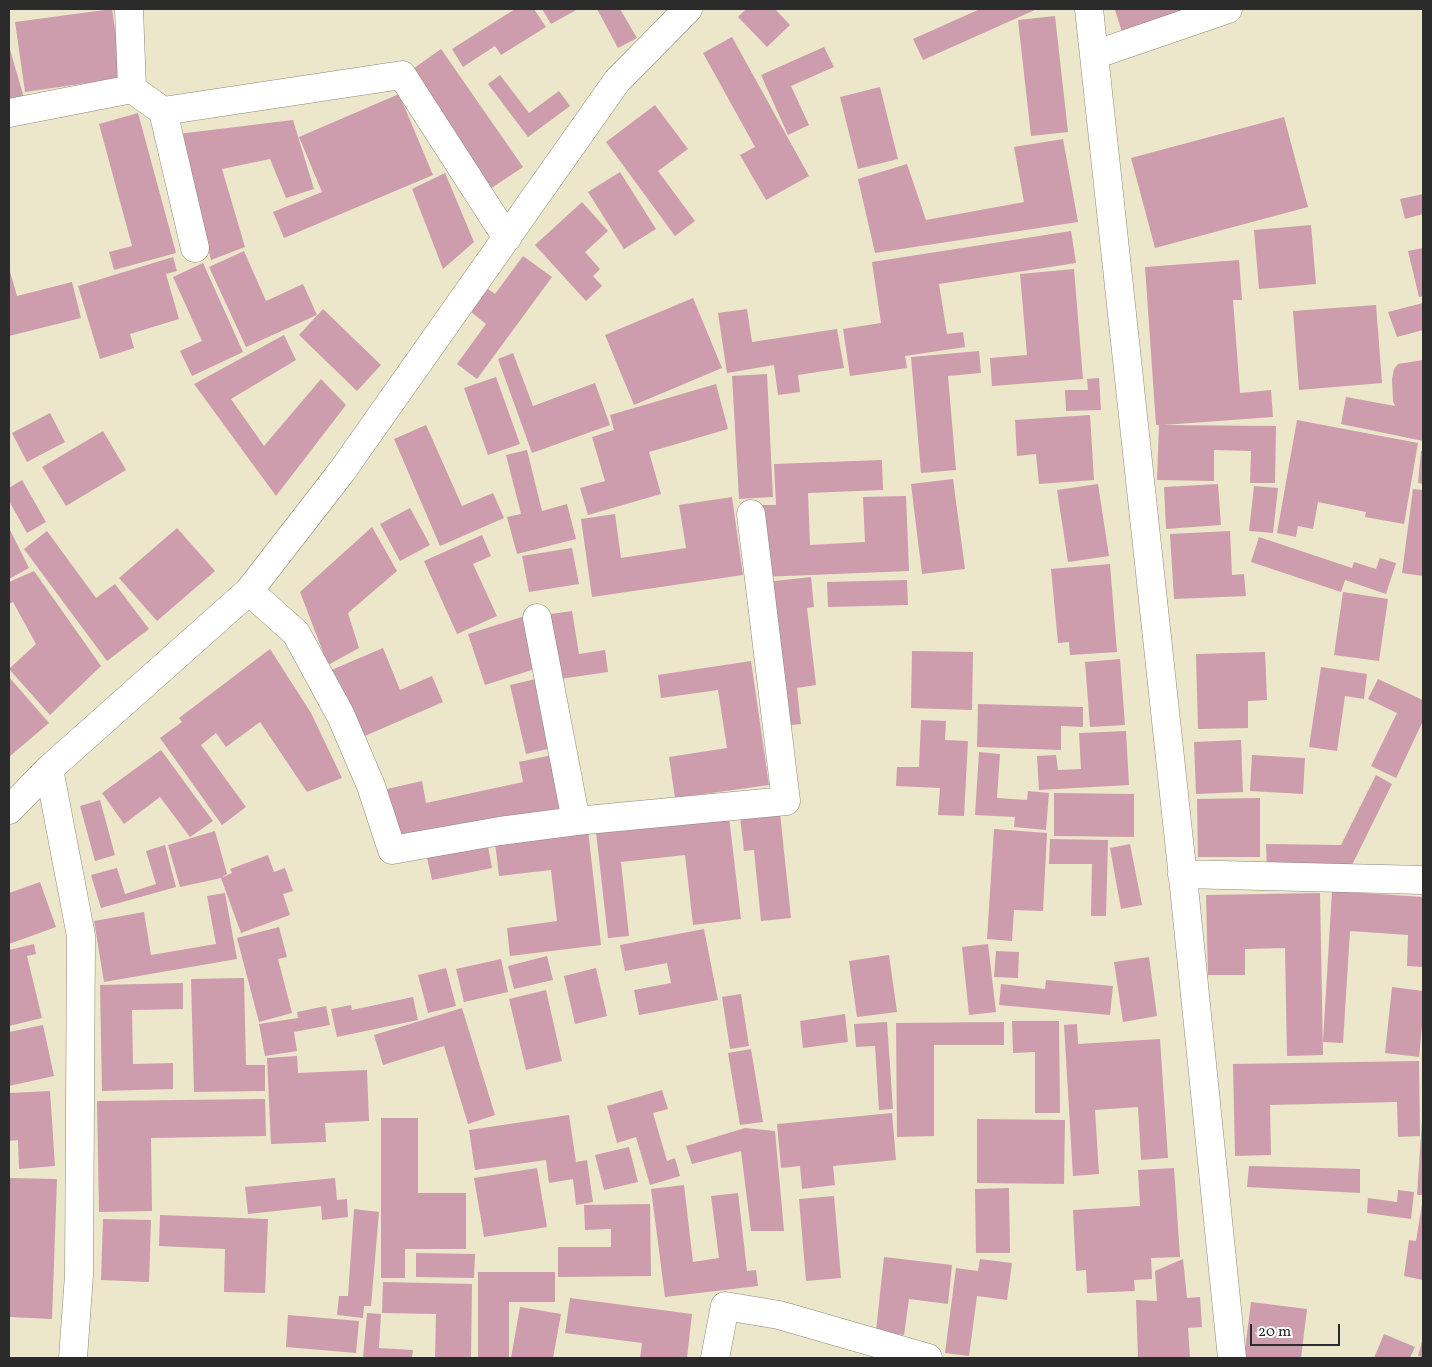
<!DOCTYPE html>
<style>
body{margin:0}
#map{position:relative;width:1432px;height:1367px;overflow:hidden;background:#ece6ca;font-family:Vollkorn,serif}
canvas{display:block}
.frame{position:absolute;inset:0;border:10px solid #2b2b2b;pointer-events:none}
.scale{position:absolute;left:1250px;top:1324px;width:90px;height:22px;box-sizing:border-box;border:2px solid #2b2b2b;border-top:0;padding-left:6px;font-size:15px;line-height:18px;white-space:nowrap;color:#2b2b2b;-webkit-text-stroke:4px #fff;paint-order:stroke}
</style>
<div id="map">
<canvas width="1432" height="1367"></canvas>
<div class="frame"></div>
<div class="scale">20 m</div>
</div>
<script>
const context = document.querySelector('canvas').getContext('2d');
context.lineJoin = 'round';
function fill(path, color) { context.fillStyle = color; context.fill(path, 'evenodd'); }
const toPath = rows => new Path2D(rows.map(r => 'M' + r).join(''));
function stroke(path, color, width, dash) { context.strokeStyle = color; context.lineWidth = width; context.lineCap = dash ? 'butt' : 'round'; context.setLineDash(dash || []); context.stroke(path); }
const building = toPath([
 [112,9,122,78,25,92,15,22],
 [515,9,534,9,546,27,501,55,495,46,463,67,452,49],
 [542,9,578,9,551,24],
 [597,9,620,9,637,38,618,48],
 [746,9,775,9,790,25,767,47,738,17],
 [980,9,1037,9,923,60,913,39],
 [1118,9,1202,9,1122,32,1115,10],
 [1055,16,1068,132,1031,136,1018,20],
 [732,37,809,176,766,200,740,155,755,147,703,53],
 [9,46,24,98,9,103],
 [824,47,834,67,791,86,809,125,788,135,761,75],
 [441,49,523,167,490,189,410,71],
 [500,75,529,113,559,91,570,106,528,137,488,84],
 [880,87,898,159,858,169,840,97],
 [399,94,433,175,284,238,273,212,322,192,299,137],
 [655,105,688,149,658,171,695,221,675,236,606,142],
 [138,113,176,253,114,270,109,252,132,246,99,124],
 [1284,117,1308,207,1155,248,1131,158],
 [293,120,314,189,286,198,270,159,222,169,245,247,211,260,178,134],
 [1063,139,1078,222,875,253,858,179,907,164,926,220,1024,202,1014,147],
 [620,172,656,229,624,249,588,192],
 [445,173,474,242,443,269,412,189],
 [1423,194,1423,214,1405,219,1400,199],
 [582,202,608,231,585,252,600,269,593,276,602,286,586,301,535,245],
 [1311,225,1316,284,1259,289,1254,230],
 [1071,231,1076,263,939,284,947,334,963,332,965,347,905,356,907,368,850,376,843,329,881,323,872,262],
 [1423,248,1423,296,1419,297,1408,251],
 [244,251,266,301,303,284,317,315,246,347,209,267],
 [523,256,552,277,477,379,457,364,486,324,471,312,488,289,495,294],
 [173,257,177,271,166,274,179,319,130,334,134,348,100,359,78,286],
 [1239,260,1242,300,1233,300,1240,393,1271,390,1273,417,1163,425,1276,426,1275,483,1250,483,1251,451,1214,450,1214,481,1157,480,1159,425,1156,425,1145,267],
 [203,263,243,352,192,376,180,351,202,341,173,277],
 [9,268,17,296,72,282,81,318,9,336],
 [1074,269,1083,379,992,386,990,358,1027,355,1020,274],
 [693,298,722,368,634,405,605,335],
 [1423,303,1423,330,1397,337,1388,312],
 [1376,305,1382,383,1299,390,1293,311],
 [323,309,381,365,357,391,299,335],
 [747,309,752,342,837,329,844,368,798,375,800,392,778,395,774,365,727,373,718,313],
 [284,335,296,360,231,399,264,446,321,379,346,405,276,496,194,384],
 [979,351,981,373,948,376,956,470,921,473,911,357],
 [513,353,533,406,595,383,610,425,532,453,498,359],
 [1423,360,1423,441,1341,424,1346,397,1395,406,1393,401,1392,379,1394,369,1398,364],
 [767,374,773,497,739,499,732,376],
 [496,377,520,444,488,455,464,388],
 [1099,378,1101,410,1066,411,1065,390,1088,390,1087,379],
 [716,384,728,429,649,452,661,494,588,515,580,488,605,481,592,437,614,430,610,415],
 [50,413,65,442,27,462,12,433],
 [1090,415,1094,480,1039,484,1036,454,1017,456,1015,420],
 [1297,420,1418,443,1404,524,1365,517,1366,512,1318,502,1313,529,1298,526,1296,537,1277,533],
 [426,425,462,506,493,493,504,518,440,546,394,439],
 [103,431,126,470,66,506,42,467],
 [527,450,542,511,567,504,576,539,517,554,507,517,521,514,506,455],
 [1421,451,1423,451,1423,484,1418,483],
 [882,460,883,490,808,493,810,545,865,542,863,497,906,496,909,571,762,577,760,505,776,505,774,464],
 [953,479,965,569,922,574,911,484],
 [22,480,46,522,27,533,9,501,9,488],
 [1098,484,1109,556,1068,562,1057,490],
 [1218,484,1221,525,1166,529,1164,487],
 [1254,486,1278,488,1273,533,1249,531],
 [1413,489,1423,490,1423,576,1402,573],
 [732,497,743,575,592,597,581,519,615,514,621,558,686,548,679,505],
 [410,508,430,545,400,561,380,524],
 [372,527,397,571,348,613,359,648,328,665,300,592],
 [9,528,29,568,9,579],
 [177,528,215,571,157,621,119,578],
 [47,531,96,598,115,584,149,629,107,661,24,549],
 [1230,531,1232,575,1244,574,1246,596,1174,599,1170,534],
 [482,535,491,556,473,564,497,616,457,634,424,561],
 [1259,537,1352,568,1354,562,1376,569,1380,558,1396,563,1386,594,1345,580,1341,592,1251,562],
 [572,548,579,584,529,592,522,556],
 [1110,564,1117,652,1070,655,1069,642,1058,643,1051,569],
 [34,571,101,666,50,715,9,669,36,644,13,602,9,604,9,582],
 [811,577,814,607,807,608,816,685,797,688,801,724,782,726,766,582],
 [907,580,908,605,828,607,827,582],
 [1343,592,1388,599,1379,661,1334,655],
 [572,611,579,654,605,650,608,672,553,680,544,615],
 [525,616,541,667,485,685,468,634],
 [383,648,400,690,432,676,443,702,358,739,329,671],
 [270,649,311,713,342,778,307,792,260,722,226,747,216,733,201,745,246,807,222,825,160,738,182,722,179,718],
 [912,651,973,652,972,710,911,708],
 [1265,652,1267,700,1248,701,1248,728,1198,729,1196,654],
 [1120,659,1125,725,1090,727,1085,662],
 [751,661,769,785,675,798,669,757,727,748,718,690,661,698,658,675],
 [1321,667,1367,674,1364,699,1345,696,1337,751,1309,747],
 [9,677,49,723,9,757],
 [540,678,556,747,526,754,510,685],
 [1378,679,1423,700,1423,721,1396,778,1371,766,1397,713,1368,699],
 [978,704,1083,707,1083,727,1061,726,1061,750,977,747],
 [921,720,946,721,945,740,968,741,964,816,938,815,940,788,896,786,897,767,919,767],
 [1126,731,1129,785,1039,790,1037,756,1056,755,1058,770,1081,769,1079,733],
 [1241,740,1243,792,1196,794,1194,742],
 [161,750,213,821,190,837,160,797,124,824,102,793],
 [979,752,1000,754,997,798,1027,800,1028,791,1049,793,1046,830,1014,827,1015,817,975,815],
 [552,755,563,811,399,846,387,789,422,781,426,803,523,782,519,762],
 [1252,755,1305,758,1303,794,1250,791],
 [1376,775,1392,784,1350,869,1267,869,1266,844,1341,845],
 [1054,793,1134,794,1134,837,1054,836],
 [1260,798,1260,857,1198,857,1197,799],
 [100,800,115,855,95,861,80,806],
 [780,813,791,918,761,921,754,850,744,851,740,817],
 [729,817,741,919,693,925,685,855,621,862,629,936,608,938,596,832],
 [994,829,1047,833,1043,911,1014,910,1012,941,987,939],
 [588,830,601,945,510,956,507,928,557,921,551,870,499,876,495,842],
 [215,831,227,874,221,878,180,887,168,845],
 [1050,839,1108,840,1106,916,1091,916,1092,864,1049,864],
 [487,841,492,868,432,880,426,853],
 [1130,844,1142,905,1121,909,1110,848],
 [165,845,176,887,101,908,91,875,117,868,125,894,156,884,146,851],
 [268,855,274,872,285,868,293,891,283,894,290,915,241,933,221,878,232,873,230,869],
 [40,882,56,927,9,944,9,893],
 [1332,891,1423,897,1423,967,1407,966,1408,935,1350,931,1343,1043,1323,1042],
 [225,893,237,959,104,982,94,921,144,912,151,955,216,944,207,896],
 [1320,893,1323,1055,1287,1056,1285,948,1245,949,1245,975,1208,975,1206,895],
 [279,927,287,957,278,959,292,1013,259,1022,237,938],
 [704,929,718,1000,639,1015,634,990,671,983,667,963,625,971,620,945],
 [34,944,36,954,27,956,42,1018,9,1026,9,950],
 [988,944,996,1012,969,1015,962,947],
 [996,951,1019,952,1018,978,994,977],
 [889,955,897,1012,857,1017,849,961],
 [547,956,553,980,514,989,508,966],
 [1149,957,1157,1016,1123,1022,1114,962],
 [501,959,508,992,464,1002,456,969],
 [446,968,456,1006,428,1013,418,975],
 [596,968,607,1016,575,1024,564,976],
 [244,978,246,1065,265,1065,265,1091,194,1092,191,979],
 [1046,980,1113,986,1110,1015,999,1005,1001,984,1045,989],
 [183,983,183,1009,132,1010,133,1064,173,1063,173,1089,102,1091,100,985],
 [1392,987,1423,991,1423,1016,1419,1057,1385,1053],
 [546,990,562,1061,526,1070,509,999],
 [741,994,749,1046,730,1049,722,997],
 [413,997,418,1020,337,1037,331,1009,351,1005,352,1010],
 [326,1006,330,1025,294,1032,297,1051,265,1056,259,1024,298,1018,297,1012],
 [462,1008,495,1115,468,1124,444,1046,383,1065,374,1035],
 [845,1014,848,1042,803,1048,800,1021],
 [1012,1021,1059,1021,1060,1113,1035,1113,1035,1052,1013,1053],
 [887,1022,893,1109,879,1110,875,1046,856,1047,854,1024],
 [1004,1022,1004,1045,934,1045,934,1136,897,1137,896,1023],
 [1077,1024,1078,1044,1160,1039,1168,1158,1141,1160,1138,1107,1095,1110,1099,1174,1073,1176,1064,1025],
 [43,1025,54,1076,9,1086,9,1032],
 [751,1049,763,1122,740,1125,728,1053],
 [297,1056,298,1073,367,1070,369,1121,325,1123,326,1142,271,1144,267,1058],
 [1419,1061,1420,1136,1398,1137,1397,1102,1270,1105,1271,1155,1235,1156,1233,1064],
 [662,1090,668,1109,653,1113,667,1161,675,1158,680,1176,650,1185,636,1137,617,1143,607,1106],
 [50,1091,55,1166,19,1169,18,1140,9,1141,9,1093],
 [265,1099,266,1136,151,1138,152,1211,99,1212,97,1101],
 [892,1113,896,1160,833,1166,835,1185,802,1189,800,1166,781,1168,777,1124],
 [569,1115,576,1162,587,1160,593,1202,576,1205,573,1179,549,1183,546,1160,475,1170,469,1130],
 [381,1118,418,1118,418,1193,466,1193,466,1249,405,1249,405,1278,381,1278],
 [977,1119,1065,1120,1064,1184,977,1183],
 [1422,1120,1423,1120,1423,1195,1417,1195],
 [745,1128,775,1131,784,1231,751,1231,741,1151,692,1164,686,1146],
 [629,1147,638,1182,604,1190,595,1155],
 [1249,1166,1360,1169,1360,1193,1247,1187],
 [537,1168,547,1227,484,1237,474,1178],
 [1174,1168,1180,1257,1151,1258,1152,1279,1134,1280,1135,1291,1087,1293,1086,1270,1076,1271,1073,1210,1140,1206,1138,1170],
 [10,1178,57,1179,52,1319,9,1317],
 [335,1178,337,1200,347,1199,348,1217,322,1220,321,1206,248,1214,245,1187],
 [684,1185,693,1262,719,1258,711,1196,738,1193,747,1271,756,1270,758,1286,665,1297,651,1189],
 [1009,1188,1010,1253,976,1253,975,1189],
 [1398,1190,1414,1192,1411,1219,1367,1213,1368,1198,1397,1202],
 [834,1196,841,1278,806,1281,799,1199],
 [650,1204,651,1276,558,1277,558,1247,611,1247,611,1229,585,1230,584,1205],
 [1422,1204,1423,1204,1423,1280,1404,1276,1409,1240,1416,1241],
 [354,1209,379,1212,371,1306,364,1306,363,1318,337,1315,339,1296,348,1296],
 [160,1215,268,1219,265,1293,224,1292,225,1249,159,1246],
 [103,1219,151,1220,149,1282,101,1280],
 [416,1253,475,1254,474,1278,416,1277],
 [884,1257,952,1265,948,1304,909,1299,904,1335,876,1331],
 [980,1259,1012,1263,1007,1300,977,1296,969,1356,945,1353,956,1268,978,1271],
 [1183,1259,1187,1298,1200,1297,1202,1327,1188,1328,1190,1358,1138,1358,1136,1300,1157,1301,1155,1271],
 [478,1272,555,1272,555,1302,509,1302,509,1357,478,1358],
 [383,1282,472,1284,471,1358,435,1358,436,1314,382,1313],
 [570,1298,692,1314,687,1358,640,1358,642,1343,565,1333],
 [1251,1302,1307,1309,1301,1358,1244,1358],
 [520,1307,561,1314,553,1358,511,1358],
 [367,1313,381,1314,379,1348,413,1350,412,1358,363,1358],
 [288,1315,359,1321,356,1353,286,1347],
 [1384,1334,1415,1347,1410,1358,1374,1358],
 [1423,1338,1423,1357,1418,1356]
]);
const minor = toPath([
 [129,9,132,89],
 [1089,9,1184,887,1232,1358],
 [1094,55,1228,9],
 [163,111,195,248],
 [9,113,132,89,163,111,402,75,507,238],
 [249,591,296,633,341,716,371,786,392,850,500,831,576,821,786,801,751,514],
 [537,618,576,821],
 [49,769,81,936,79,1275,73,1358],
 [1182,874,1423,880],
 [715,1358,725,1306,779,1315,928,1358]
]);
const major = toPath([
 [9,810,49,769,249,591,342,471,617,81,688,9]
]);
fill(building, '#cd9dad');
stroke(minor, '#8c887a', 29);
stroke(major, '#8c887a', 29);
stroke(minor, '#fff', 28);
stroke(major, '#fff', 28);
</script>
